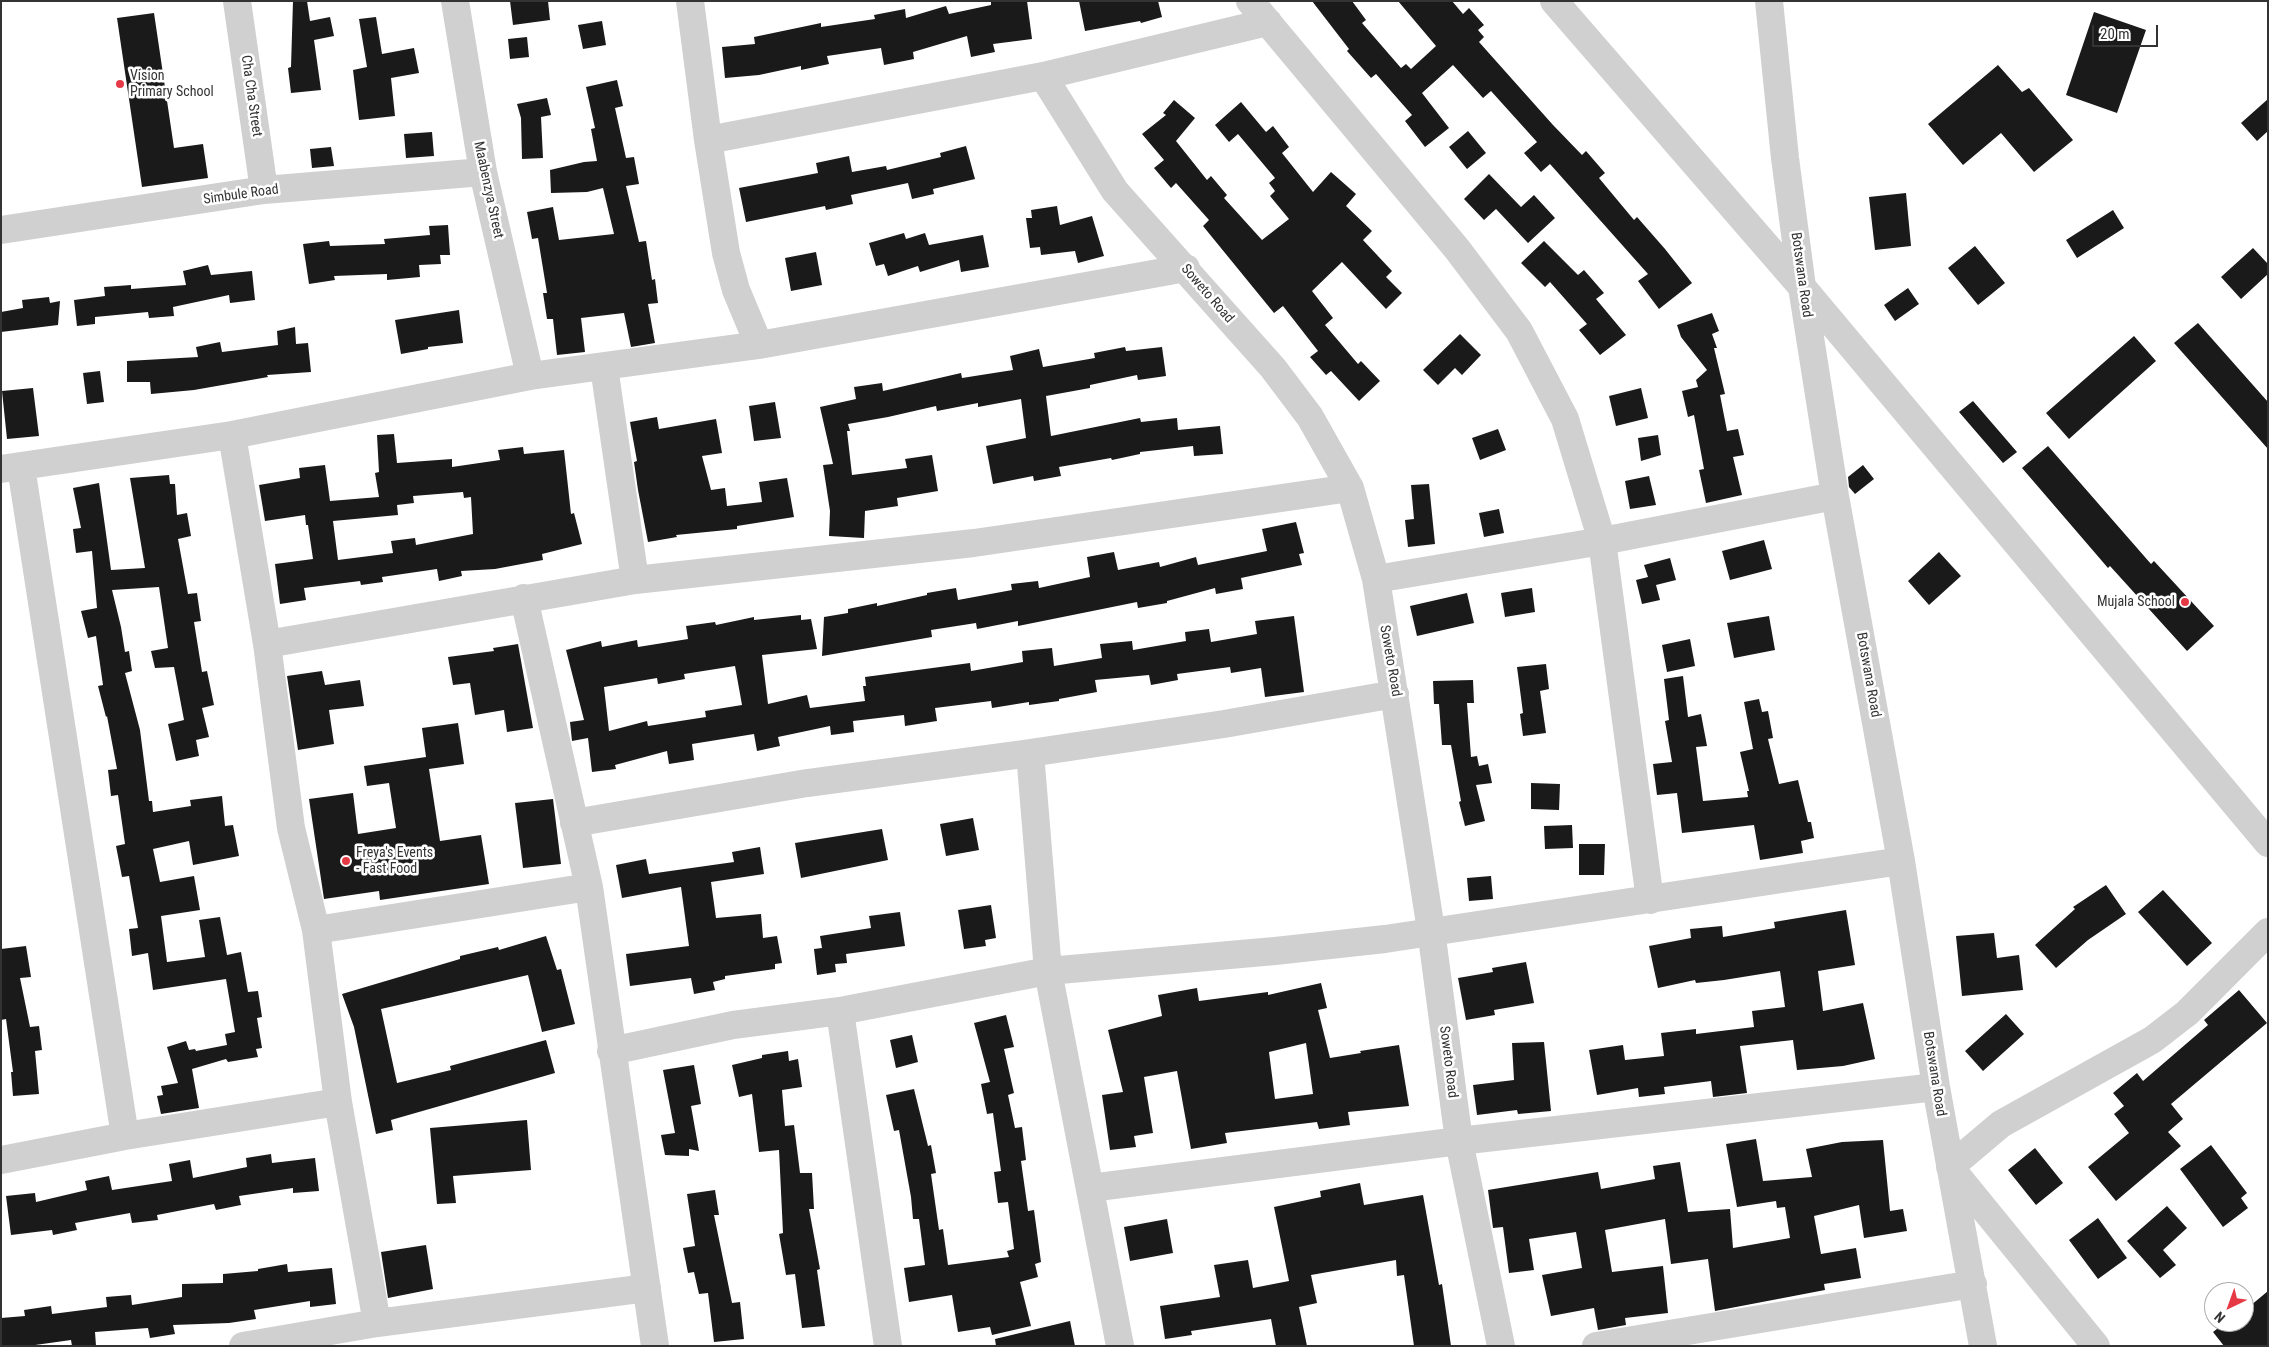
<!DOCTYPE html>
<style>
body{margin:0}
#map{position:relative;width:2269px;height:1347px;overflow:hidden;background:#fff;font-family:"Roboto Condensed",sans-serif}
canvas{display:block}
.frame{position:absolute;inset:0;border:2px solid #333;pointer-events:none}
.north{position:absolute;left:2204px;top:1282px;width:50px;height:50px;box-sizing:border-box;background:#fff;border:1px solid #adadad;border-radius:50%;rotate:222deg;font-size:14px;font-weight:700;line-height:20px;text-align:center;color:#333}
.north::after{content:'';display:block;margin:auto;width:18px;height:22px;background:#e63946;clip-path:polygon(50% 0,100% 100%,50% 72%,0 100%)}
.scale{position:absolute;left:2092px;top:25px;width:66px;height:22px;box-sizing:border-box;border:2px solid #333;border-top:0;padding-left:6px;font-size:15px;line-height:18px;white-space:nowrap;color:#333;-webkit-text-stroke:4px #fff;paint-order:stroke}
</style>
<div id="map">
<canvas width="2269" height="1347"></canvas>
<div class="frame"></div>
<div class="north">N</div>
<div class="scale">20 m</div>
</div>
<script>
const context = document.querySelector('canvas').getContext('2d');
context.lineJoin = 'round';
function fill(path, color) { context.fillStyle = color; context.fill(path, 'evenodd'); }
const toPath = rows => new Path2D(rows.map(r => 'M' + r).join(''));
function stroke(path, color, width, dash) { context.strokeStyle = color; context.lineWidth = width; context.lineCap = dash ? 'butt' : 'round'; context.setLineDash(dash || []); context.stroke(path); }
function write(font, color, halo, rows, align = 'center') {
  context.font = font + ' "Roboto Condensed",sans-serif'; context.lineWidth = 5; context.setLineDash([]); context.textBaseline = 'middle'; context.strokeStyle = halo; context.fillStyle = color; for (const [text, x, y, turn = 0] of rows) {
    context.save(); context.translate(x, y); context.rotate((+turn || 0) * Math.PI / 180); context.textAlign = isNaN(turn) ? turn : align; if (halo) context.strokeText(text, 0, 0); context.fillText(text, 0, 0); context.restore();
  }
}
const building = toPath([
 [293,1,307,1,310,21,330,17,334,36,314,40,321,90,291,93,288,68,291,67],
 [510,1,548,1,550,20,513,25],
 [991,1,1027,1,1032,39,993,44,995,52,971,57,967,36,913,52,914,59,884,65,881,48,827,56,829,64,801,70,801,66,759,75,725,78,722,47,755,44,754,37,821,23,821,27,875,19,874,15,905,9,906,18,946,6,949,14,991,5],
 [1079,1,1158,1,1162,17,1141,23,1140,21,1085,31],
 [1312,1,1352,1,1366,20,1362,23,1401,68,1406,64,1411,69,1436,46,1398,1,1452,1,1463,14,1469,8,1484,25,1478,30,1484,37,1479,42,1553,125,1582,155,1586,151,1605,173,1599,178,1634,220,1637,217,1665,249,1692,283,1659,309,1638,281,1648,274,1550,164,1541,172,1524,153,1537,142,1491,91,1483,98,1453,65,1422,93,1449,128,1425,147,1405,121,1412,115,1376,74,1371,78,1347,51,1349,49],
 [2094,12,2146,30,2117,113,2066,95],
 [154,13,174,148,203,144,208,178,142,187,117,18],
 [376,17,382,54,414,48,419,73,391,78,395,116,359,120,353,70,367,67,359,19],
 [602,21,606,45,583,49,578,25],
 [527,37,529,57,510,59,508,39],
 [1998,65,2022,92,2029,88,2073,140,2034,172,2001,133,1963,165,1928,124],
 [617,80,623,106,615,108,626,158,634,157,639,184,626,186,639,242,646,241,652,280,655,279,658,303,648,304,655,343,631,347,624,313,581,318,585,352,557,355,553,319,547,319,543,293,547,293,538,238,532,239,527,212,553,207,559,240,614,234,603,188,587,192,551,193,550,170,584,162,597,161,591,129,595,128,586,87],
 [547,98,551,115,541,117,543,158,522,159,521,118,517,104],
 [2268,99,2268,131,2257,141,2241,123],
 [1174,100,1195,118,1176,141,1207,180,1211,176,1227,195,1224,198,1262,240,1289,219,1270,196,1275,191,1269,183,1275,178,1238,134,1229,142,1215,125,1241,102,1266,132,1273,126,1289,147,1282,153,1313,192,1331,172,1356,194,1346,206,1372,231,1363,240,1392,271,1386,277,1402,293,1386,309,1342,262,1312,291,1333,318,1325,325,1358,364,1361,361,1380,381,1359,401,1331,371,1326,375,1310,357,1318,351,1283,306,1274,313,1203,226,1209,220,1176,183,1171,188,1154,168,1164,160,1142,134,1166,115,1163,113],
 [1468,131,1486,153,1467,169,1449,147],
 [432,132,434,156,406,158,404,134],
 [966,146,975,179,933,189,934,194,912,199,908,183,851,195,853,204,826,210,825,206,746,222,739,188,818,173,816,163,849,156,852,172,886,166,887,170,941,157,940,153],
 [331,147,334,166,312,168,310,149],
 [1489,174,1521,207,1534,195,1555,218,1528,243,1496,209,1484,220,1464,199],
 [1906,193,1911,246,1875,250,1869,197],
 [1057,206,1060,225,1092,216,1104,256,1078,263,1075,251,1041,255,1040,247,1030,248,1026,218,1032,218,1031,210],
 [2113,210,2124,228,2077,258,2066,240],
 [448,225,450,255,440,255,441,264,419,265,420,277,387,280,387,274,334,276,335,280,309,284,303,244,329,241,330,246,385,244,384,239,430,235,429,226],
 [904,233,906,239,925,233,929,245,983,235,989,267,961,272,959,260,920,272,918,266,888,276,884,264,876,266,869,243],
 [1544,241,1578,275,1584,270,1604,293,1596,299,1626,335,1600,355,1579,330,1587,324,1550,282,1545,287,1521,263],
 [1975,246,2005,283,1978,305,1948,268],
 [2253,248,2268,264,2268,274,2241,299,2221,277],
 [816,252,822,285,791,291,785,258],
 [208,265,211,275,252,271,255,300,230,303,229,295,173,307,174,316,149,318,148,312,95,317,95,324,77,326,74,300,105,296,104,287,131,285,131,289,186,285,183,271],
 [1908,288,1919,304,1895,321,1884,305],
 [49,297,50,303,60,301,58,325,1,332,1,312,23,308,22,300],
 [459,310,463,343,428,347,428,349,401,354,395,320],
 [1712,313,1719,331,1712,334,1717,348,1714,348,1725,394,1720,395,1727,431,1738,429,1744,455,1733,457,1742,495,1706,503,1699,470,1704,469,1694,415,1688,417,1682,391,1698,387,1696,380,1707,370,1681,337,1677,325],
 [2198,323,2268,402,2268,449,2174,343],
 [295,327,296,344,308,343,311,372,267,375,268,377,194,390,151,394,150,382,127,382,127,361,198,357,196,347,220,342,222,352,278,345,277,331],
 [1460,334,1481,355,1462,375,1455,368,1438,385,1423,370],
 [2134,336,2156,361,2069,439,2046,413],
 [1125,347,1126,351,1162,347,1166,376,1138,380,1137,375,1090,385,1090,388,1046,396,1051,436,1140,418,1141,422,1177,418,1178,430,1220,426,1223,454,1194,456,1193,446,1140,452,1140,454,1112,460,1111,458,1059,467,1061,476,1034,481,1033,476,993,484,986,446,1026,438,1021,399,978,407,978,403,937,411,936,406,888,417,848,424,850,431,847,431,852,475,907,468,905,459,932,455,938,491,897,498,898,506,865,511,864,538,829,536,830,511,823,465,833,464,820,407,856,399,854,387,882,383,883,391,961,373,962,378,1013,370,1010,356,1039,349,1043,367,1095,358,1094,353],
 [100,371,104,402,87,404,83,373],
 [33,388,39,436,7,439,2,391],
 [1641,388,1648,418,1616,426,1609,396],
 [1973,401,2017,452,2003,463,1959,412],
 [775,402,781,438,754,441,749,406],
 [657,417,659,429,716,419,722,453,702,456,711,490,725,488,727,506,762,502,759,482,787,478,794,517,737,526,737,529,676,535,677,537,648,542,638,490,634,462,637,461,630,422],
 [1498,429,1506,450,1480,460,1472,438],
 [394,434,397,463,452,459,452,467,500,460,498,450,523,447,524,454,564,450,571,514,574,513,582,544,542,554,543,560,495,569,461,571,462,576,439,581,437,569,382,577,383,582,361,585,360,581,304,588,306,600,280,604,275,564,313,559,308,525,306,525,305,515,265,521,259,485,300,478,299,468,325,465,330,501,379,497,375,473,379,472,377,435],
 [463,492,464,498,471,497,473,534,416,545,415,538,391,541,393,553,338,560,333,521,398,515,397,505,414,503,413,496],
 [1658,435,1661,455,1641,461,1638,438],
 [2048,446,2151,564,2154,561,2214,626,2187,651,2110,566,2108,568,2022,468],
 [1863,465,1874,479,1855,494,1849,487,1848,477],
 [169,475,170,484,175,484,177,515,187,513,191,536,178,539,188,594,197,593,201,621,194,622,202,672,207,671,214,705,202,708,209,737,196,740,199,756,176,761,168,724,184,720,174,667,155,668,151,651,168,648,159,587,112,590,121,627,125,652,129,651,132,671,125,673,140,730,149,801,152,801,153,812,191,806,190,800,222,796,225,826,233,825,239,856,193,865,189,841,153,849,160,882,194,876,200,910,161,916,167,962,205,957,199,920,220,917,227,955,241,952,248,992,258,991,262,1017,257,1018,262,1048,256,1049,258,1057,228,1062,226,1059,192,1069,199,1108,161,1114,157,1096,163,1095,161,1086,178,1083,167,1047,186,1041,189,1050,195,1049,196,1051,227,1045,225,1034,235,1032,226,979,153,990,148,953,132,956,129,929,138,928,129,876,122,877,116,846,125,844,118,795,111,796,108,770,117,769,107,716,106,717,98,686,103,685,96,636,88,638,81,611,97,608,92,551,76,553,73,529,81,528,73,488,99,483,111,570,145,568,130,478],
 [1649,476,1656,505,1630,509,1625,481],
 [1429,484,1435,544,1408,547,1405,520,1414,519,1411,485],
 [1499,509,1504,533,1484,537,1479,513],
 [1296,522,1304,553,1299,554,1302,565,1241,578,1243,589,1216,594,1215,588,1167,601,1167,603,1138,608,1137,602,1018,626,1018,621,977,629,976,623,931,630,932,637,822,656,824,617,848,613,848,609,877,603,877,606,927,595,927,593,956,588,958,600,1012,590,1011,584,1038,581,1039,588,1090,577,1087,557,1114,552,1118,570,1159,562,1160,567,1196,557,1198,565,1267,551,1262,529],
 [1764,540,1772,569,1730,580,1722,551],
 [1939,552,1961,576,1929,605,1908,581],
 [1670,558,1676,580,1656,585,1660,600,1642,604,1636,580,1648,577,1644,565],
 [1532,588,1535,612,1505,617,1501,593],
 [1467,593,1474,623,1417,636,1410,606],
 [801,615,801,620,811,619,817,649,762,655,768,704,807,695,810,708,865,701,863,686,866,686,865,677,970,663,971,671,1023,662,1022,651,1052,648,1054,666,1102,658,1100,644,1132,641,1133,650,1186,641,1185,632,1209,629,1211,642,1257,634,1255,621,1294,616,1304,692,1265,697,1261,668,1231,673,1230,667,1177,674,1178,680,1151,685,1149,675,1095,680,1097,692,1059,699,1059,701,1029,705,1029,702,992,708,991,701,935,708,937,721,905,726,904,715,853,721,854,732,831,735,830,726,778,737,780,746,757,751,754,734,692,744,694,760,669,764,667,751,615,765,616,769,592,772,588,738,572,741,570,722,584,720,566,650,601,641,602,647,637,640,638,647,688,639,686,626,715,622,716,625,754,617,754,620],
 [735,666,742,705,705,711,706,717,648,726,647,721,609,731,604,687,657,678,658,684,685,679,684,674],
 [1769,616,1775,650,1734,658,1727,623],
 [1690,639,1695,666,1667,672,1662,645],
 [518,644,533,728,507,732,504,710,475,715,470,683,453,685,448,657,494,651,493,648],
 [1546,664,1549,689,1540,691,1546,733,1523,736,1520,714,1523,713,1517,667],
 [322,671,325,685,360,680,364,706,329,710,334,744,298,750,287,676],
 [1683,676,1688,717,1701,714,1707,746,1696,747,1703,801,1748,797,1747,791,1749,791,1740,752,1753,749,1744,702,1759,699,1762,712,1768,711,1773,738,1768,739,1779,784,1798,780,1808,822,1811,822,1814,838,1801,841,1803,853,1760,860,1754,825,1682,833,1677,793,1657,795,1653,764,1672,762,1665,721,1669,720,1664,679],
 [1473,680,1474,703,1467,703,1471,757,1477,756,1479,766,1488,764,1492,783,1476,785,1485,821,1465,826,1459,802,1461,801,1451,745,1442,745,1439,704,1434,704,1433,681],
 [458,723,464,764,429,769,440,841,481,835,489,884,380,900,379,891,324,899,309,799,353,793,358,834,396,828,389,783,367,786,364,766,426,757,422,728],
 [1531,783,1560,784,1559,810,1531,809],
 [553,799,561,864,523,868,515,803],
 [973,818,979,850,946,856,940,824],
 [1572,825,1573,848,1545,849,1544,826],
 [882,829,888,860,801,878,795,843],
 [1579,844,1605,844,1604,875,1579,875],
 [760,847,764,874,711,882,716,918,761,914,763,938,777,936,782,963,775,964,775,969,725,976,725,979,713,982,715,990,694,994,691,978,630,986,626,954,689,946,681,887,622,898,616,865,646,859,649,874,734,862,732,852],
 [1491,876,1493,899,1469,901,1467,878],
 [2106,885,2126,914,2088,940,2056,968,2035,945,2075,909,2073,907],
 [2163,890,2212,943,2187,966,2138,912],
 [991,905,996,938,985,940,986,946,964,949,958,910],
 [1846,910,1855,965,1818,971,1823,1011,1863,1003,1875,1059,1843,1066,1797,1070,1793,1040,1740,1046,1747,1093,1713,1097,1711,1081,1664,1087,1665,1094,1639,1097,1638,1088,1597,1095,1589,1050,1623,1045,1625,1060,1664,1056,1661,1033,1696,1029,1696,1034,1754,1027,1752,1011,1785,1007,1780,971,1724,980,1696,983,1695,980,1658,988,1649,946,1691,938,1690,929,1722,926,1723,937,1775,928,1774,922],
 [900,912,905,946,846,954,847,963,835,964,836,972,817,975,814,949,822,948,820,936,871,928,869,916],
 [1994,933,1997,958,2019,955,2023,990,1962,996,1956,936],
 [546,936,557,970,561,969,575,1024,542,1032,528,975,381,1009,397,1083,451,1070,450,1066,546,1040,555,1073,391,1120,393,1130,376,1134,354,1027,342,994,460,959,460,956,498,947,499,950],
 [26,946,31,977,20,978,30,1027,39,1026,42,1050,35,1051,39,1094,13,1096,11,1072,13,1072,6,1019,1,1020,1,949],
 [1526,962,1534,1003,1494,1010,1495,1015,1466,1020,1458,978,1493,972,1492,968],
 [1321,983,1327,1008,1318,1010,1330,1058,1361,1053,1360,1051,1399,1045,1409,1106,1348,1112,1350,1125,1319,1129,1317,1122,1225,1133,1227,1143,1191,1149,1177,1071,1144,1077,1153,1133,1134,1136,1136,1147,1110,1150,1102,1095,1123,1092,1108,1030,1162,1016,1158,995,1197,988,1199,1001,1268,992,1268,995],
 [1306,1043,1313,1094,1275,1099,1269,1052],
 [2239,990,2267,1023,2171,1104,2183,1119,2168,1132,2181,1146,2116,1201,2088,1167,2129,1133,2114,1114,2124,1106,2113,1093,2137,1073,2143,1081,2208,1025,2204,1020],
 [2006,1014,2024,1034,1983,1071,1965,1051],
 [1006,1015,1014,1047,1004,1049,1014,1093,1008,1095,1015,1128,1022,1127,1026,1160,1021,1161,1028,1211,1034,1210,1041,1262,1035,1264,1038,1277,1020,1282,1031,1326,992,1335,990,1327,958,1332,952,1295,909,1302,904,1268,925,1265,919,1219,913,1219,911,1197,899,1130,894,1131,886,1095,914,1089,928,1146,931,1145,936,1173,931,1174,939,1230,943,1229,948,1265,1009,1257,1007,1251,1014,1249,1008,1202,998,1203,994,1172,1001,1171,993,1113,987,1114,981,1084,990,1082,974,1023],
 [912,1035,918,1062,896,1068,890,1040],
 [1544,1042,1551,1111,1518,1114,1517,1110,1477,1115,1473,1085,1514,1080,1512,1043],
 [788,1051,789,1061,798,1059,802,1087,782,1090,785,1126,794,1125,800,1173,812,1173,814,1209,809,1209,820,1269,817,1270,825,1326,802,1328,795,1274,786,1275,779,1234,783,1233,779,1150,759,1152,752,1094,739,1097,732,1065,762,1058,762,1055],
 [694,1065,701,1104,691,1106,699,1151,689,1149,689,1156,665,1155,661,1135,675,1133,663,1070],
 [527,1120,531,1170,453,1176,456,1203,437,1204,430,1128],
 [1756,1139,1763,1181,1812,1177,1806,1149,1842,1142,1883,1140,1890,1211,1903,1209,1907,1231,1864,1238,1859,1205,1814,1216,1821,1254,1856,1248,1861,1278,1824,1284,1825,1290,1715,1311,1708,1259,1671,1264,1665,1219,1605,1230,1612,1272,1663,1266,1668,1313,1625,1318,1626,1325,1598,1330,1594,1308,1551,1316,1542,1275,1582,1268,1576,1232,1529,1239,1534,1270,1509,1273,1503,1227,1493,1228,1488,1190,1598,1172,1601,1189,1655,1179,1653,1166,1680,1162,1688,1212,1730,1209,1733,1248,1790,1238,1785,1207,1777,1208,1776,1201,1737,1207,1726,1144],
 [2211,1145,2247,1193,2241,1198,2248,1208,2223,1227,2180,1169],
 [2035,1148,2063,1183,2036,1205,2008,1170],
 [271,1154,272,1163,315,1158,319,1191,293,1193,293,1188,239,1196,241,1205,216,1210,214,1204,157,1215,158,1220,132,1223,130,1213,75,1223,77,1230,53,1235,52,1230,11,1235,6,1196,35,1193,36,1202,87,1190,85,1181,109,1176,112,1190,172,1181,169,1164,190,1160,193,1178,247,1167,246,1158],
 [1360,1183,1364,1205,1423,1195,1439,1285,1442,1284,1451,1346,1414,1346,1404,1275,1397,1276,1396,1260,1311,1275,1317,1303,1299,1307,1307,1346,1276,1346,1271,1319,1191,1331,1192,1335,1165,1339,1160,1306,1220,1297,1214,1265,1248,1260,1253,1288,1289,1281,1274,1207,1321,1197,1320,1191],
 [715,1190,719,1215,714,1215,732,1303,740,1302,744,1339,714,1342,708,1293,699,1294,694,1272,688,1273,683,1248,695,1246,687,1194],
 [2167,1206,2187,1228,2163,1250,2176,1265,2160,1278,2127,1241],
 [2098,1218,2127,1258,2098,1279,2069,1240],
 [1167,1219,1173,1253,1130,1261,1124,1227],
 [426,1245,433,1289,388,1298,381,1252],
 [287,1264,288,1272,332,1268,336,1304,310,1307,310,1301,254,1310,256,1319,229,1323,173,1325,175,1334,150,1338,148,1328,95,1332,96,1346,72,1346,71,1340,28,1346,1,1346,1,1318,25,1316,24,1310,51,1306,52,1314,107,1307,106,1297,131,1295,132,1305,182,1297,182,1284,223,1283,223,1274,258,1271,258,1269],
 [2268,1291,2268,1346,2224,1346,2213,1332,2226,1322,2244,1322,2244,1311],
 [1070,1321,1075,1346,996,1346,995,1339]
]);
const minor = toPath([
 [237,1,264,190],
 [455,1,483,172,530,376],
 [690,1,708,140,726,253,736,290,759,345],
 [1250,1,1457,249,1519,331,1565,419,1602,541,1650,900],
 [1554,1,1802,287,2268,843],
 [1769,1,1785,158,1802,287,1835,496,1901,861,1936,1087,1983,1346],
 [1043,76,1115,191,1273,368,1310,417,1350,488,1376,579,1431,930,1459,1141,1501,1346],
 [708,140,1043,76,1268,22],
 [1,230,264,190,483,172],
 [604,367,635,580],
 [232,435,267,644,291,828,316,930,338,1102,377,1323],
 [21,467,125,1136],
 [1,469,232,435,530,376,759,345,1186,268],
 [1376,579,1602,541,1835,496],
 [524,598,589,887,655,1346],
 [267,644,635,580,974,543,1350,488],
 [1030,753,1224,724,1395,694],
 [574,823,807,783,1030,753,1048,971,1120,1346],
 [316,930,589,887],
 [840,1011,888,1346],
 [611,1051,733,1025,840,1011,1048,971,1275,951,1385,939,1901,861],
 [1,1160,125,1136,338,1102],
 [1090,1188,1459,1141,1936,1087],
 [243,1346,377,1323,647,1288],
 [1596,1346,1973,1284],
 [2096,1346,1950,1167,2001,1124,2152,1040,2187,1013,2268,932]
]);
const markers = [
 [120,84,5,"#e63946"],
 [2185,602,5,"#e63946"],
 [346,861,5,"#e63946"]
];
const poiNames = [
 ["Vision",130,76],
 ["Primary School",130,92],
 ["Mujala School",2175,602,"right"],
 ["Freya's Events",356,853],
 ["- Fast Food",356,869]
];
const streetNames = [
 ["Cha Cha Street",251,96,82],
 ["Maabenzya Street",488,190,78],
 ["Simbule Road",241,195,-8],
 ["Botswana Road",1801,275,82],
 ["Soweto Road",1207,294,49],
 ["Soweto Road",1390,661,80],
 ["Botswana Road",1868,675,80],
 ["Soweto Road",1448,1062,83],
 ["Botswana Road",1934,1074,81]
];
fill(building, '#1a1a1a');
stroke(minor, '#d0d0d0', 28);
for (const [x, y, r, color] of markers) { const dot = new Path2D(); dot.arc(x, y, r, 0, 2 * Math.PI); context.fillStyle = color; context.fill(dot); stroke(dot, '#fff', 2); }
write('14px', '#333', '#fff', poiNames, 'left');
write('14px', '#333', '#fff', streetNames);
</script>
